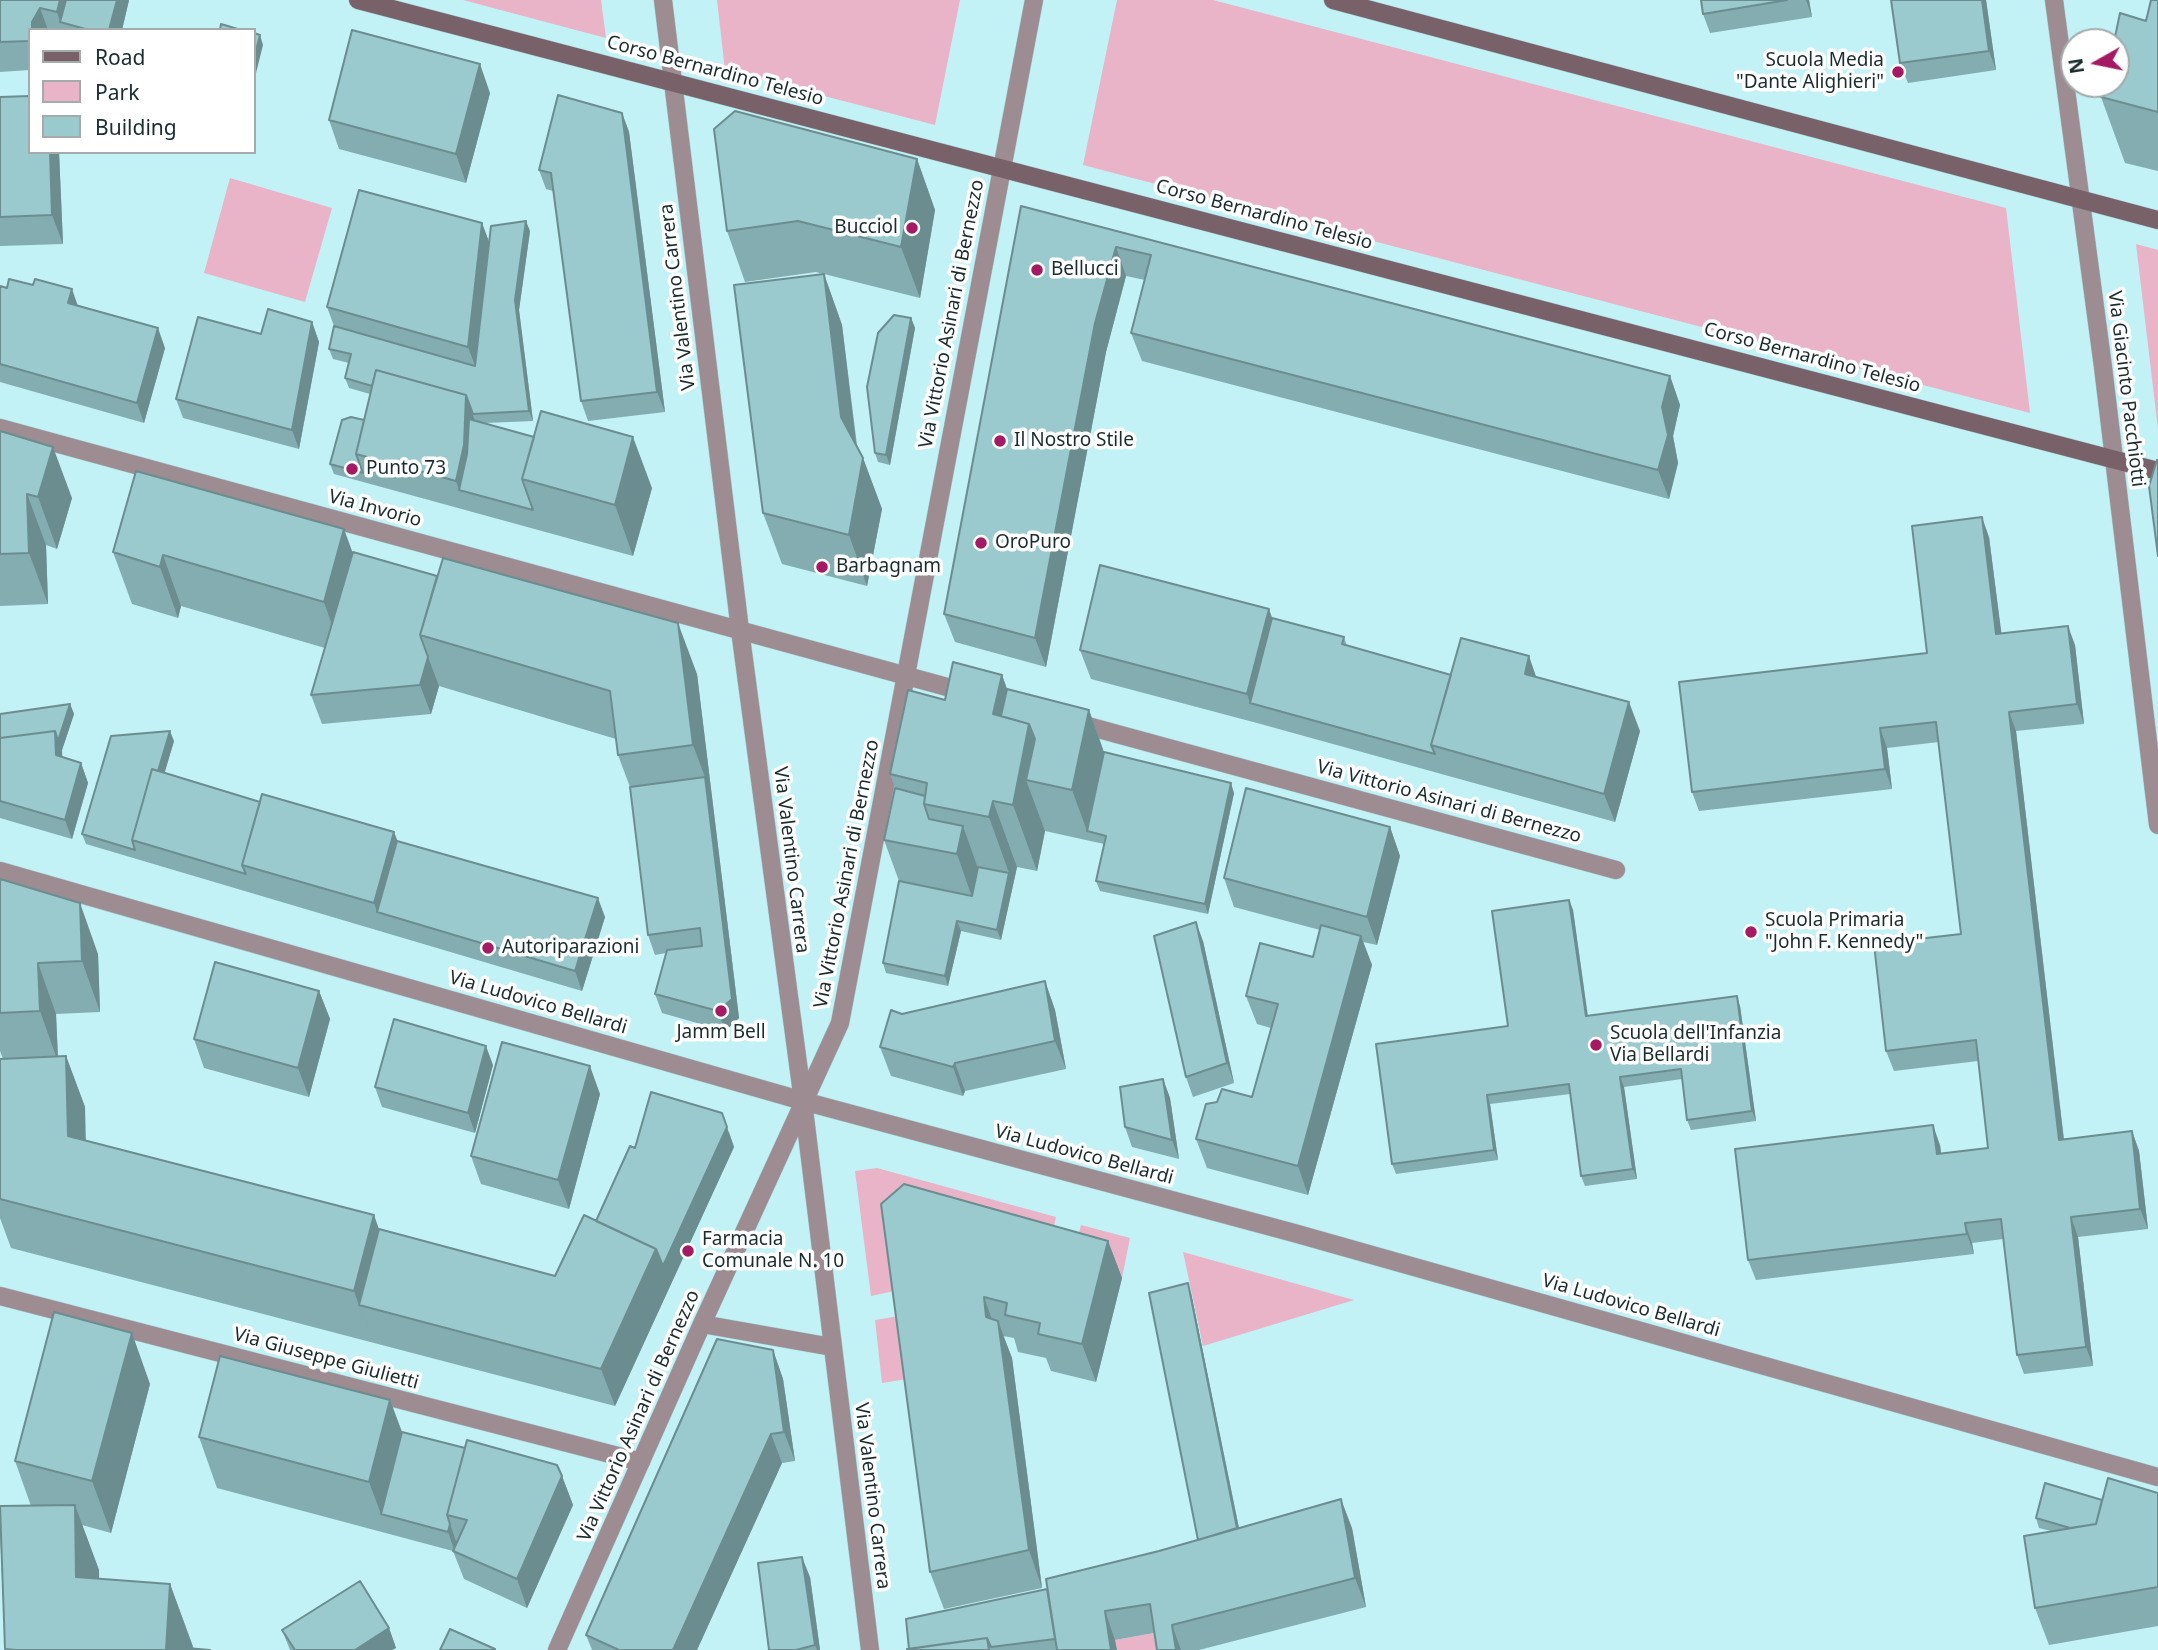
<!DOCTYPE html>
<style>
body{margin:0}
#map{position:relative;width:2158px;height:1650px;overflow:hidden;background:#c2f1f6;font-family:"Noto Sans",sans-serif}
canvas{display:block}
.legend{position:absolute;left:28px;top:28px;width:228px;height:126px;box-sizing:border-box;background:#fff;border:2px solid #a3abab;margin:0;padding:9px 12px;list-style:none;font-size:21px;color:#1a2c2e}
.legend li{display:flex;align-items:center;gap:14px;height:35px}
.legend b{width:35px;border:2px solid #a3abab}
.north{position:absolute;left:2060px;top:28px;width:70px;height:70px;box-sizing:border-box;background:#fff;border:2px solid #a3abab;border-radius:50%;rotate:261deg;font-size:19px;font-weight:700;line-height:28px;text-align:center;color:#1a2c2e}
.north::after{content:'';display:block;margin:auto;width:24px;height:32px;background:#a41b64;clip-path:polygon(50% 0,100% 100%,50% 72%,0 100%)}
</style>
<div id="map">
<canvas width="2158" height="1650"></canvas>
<ul class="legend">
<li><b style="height:9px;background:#79616a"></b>Road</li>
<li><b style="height:19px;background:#e9b4c8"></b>Park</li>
<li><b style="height:19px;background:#9ac9ce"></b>Building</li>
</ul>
<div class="north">N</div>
</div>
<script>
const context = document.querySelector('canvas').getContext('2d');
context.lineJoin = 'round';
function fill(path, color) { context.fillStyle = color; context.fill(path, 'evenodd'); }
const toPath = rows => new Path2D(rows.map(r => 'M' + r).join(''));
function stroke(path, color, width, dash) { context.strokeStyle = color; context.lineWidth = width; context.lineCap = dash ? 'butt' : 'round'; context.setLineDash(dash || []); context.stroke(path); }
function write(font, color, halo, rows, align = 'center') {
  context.font = font + ' "Noto Sans",sans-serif'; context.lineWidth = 7; context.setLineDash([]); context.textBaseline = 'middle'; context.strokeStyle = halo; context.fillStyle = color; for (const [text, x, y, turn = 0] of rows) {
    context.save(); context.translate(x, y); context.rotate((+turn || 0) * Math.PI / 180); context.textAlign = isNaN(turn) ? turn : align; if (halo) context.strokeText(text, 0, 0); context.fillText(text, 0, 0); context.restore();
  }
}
const green = toPath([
 [463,0,601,0,606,38],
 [717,0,960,0,935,125,725,70],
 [1117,0,1213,0,2006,208,2030,413,1083,165],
 [230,178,332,208,305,302,204,273],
 [2136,244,2158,250,2158,429],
 [877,1168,1056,1217,1047,1258,871,1296,855,1171],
 [1081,1225,1130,1238,1122,1278,1071,1264],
 [1183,1252,1354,1300,1203,1346],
 [905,1315,913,1378,882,1383,875,1320],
 [1160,1632,1163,1650,1117,1650,1115,1640]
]);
const street = toPath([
 [663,0,740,630,803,1101,870,1650],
 [2054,0,2103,367,2158,825],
 [0,428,969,693],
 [1073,722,1616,870],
 [0,871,803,1101,1294,1233,2158,1477],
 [0,1296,641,1462],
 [702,1324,832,1347],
 [557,1650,702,1324,840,1023,1034,0]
]);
const secondary = toPath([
 [358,0,2158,471],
 [1333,0,2158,220]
]);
const wall = toPath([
 [0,0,129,0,122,30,30,30,30,70,0,72],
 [1701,0,1809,0,1812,17,1710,33,1703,14],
 [1986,0,1996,70,1908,83,1900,63],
 [2158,0,2158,171,2125,163,2101,97],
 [490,93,466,183,339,149,329,120],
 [0,97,30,152,59,152,63,244,0,246],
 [622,113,629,132,665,412,588,421,581,401,553,191,546,189,539,170],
 [917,159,935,210,920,298,824,274,842,325,857,445,863,458,882,509,867,586,782,564,763,513,823,274,816,272,745,282,727,231],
 [1021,206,1670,376,1680,405,1673,436,1678,463,1669,499,1142,361,1131,333,1145,280,1126,276,1106,352,1046,667,955,642,944,614],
 [482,223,489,243,530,231,519,310,533,421,485,423,652,488,633,556,334,474,330,464,364,420,370,394,349,388,345,378,349,363,333,359,329,349,334,326,327,307],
 [0,286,78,306,165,348,144,423,0,382],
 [911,318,915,328,890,465,878,462,875,453],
 [312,322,319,342,299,449,183,418,176,399,261,334],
 [0,431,72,498,57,549,46,545,48,604,0,606],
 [1989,537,2001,633,2075,645,2084,724,2016,731,2064,1139,2132,1131,2139,1151,2148,1229,2078,1237,2093,1366,2024,1374,2017,1355,2003,1239,1972,1243,1974,1254,1756,1280,1748,1260,1940,1145,1941,1154,1988,1148,1978,1061,1894,1071,1886,1051,1961,934,1939,742,1887,748,1892,789,1699,811,1692,792,1927,653],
 [113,552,353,552,697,674,739,1018,725,1031,662,1013,655,994,666,953,655,955,648,935,630,787,618,755,616,739,439,686,431,714,322,724,311,695,325,648,181,606,178,618,132,604],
 [1272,618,1344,637,1347,646,1451,675,1537,677,1640,731,1615,822,1257,723,1091,679,1080,650],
 [1002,675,1007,689,1089,710,1104,752,1234,793,1208,914,1100,891,1096,881,1104,844,1045,831,1037,871,1017,867,1001,940,961,931,948,986,886,973,883,963,899,881,884,840,895,788,890,774,945,700],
 [70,704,74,714,62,750,62,757,81,763,88,783,72,839,0,818,0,714],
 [174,741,164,773,260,802,394,832,397,841,605,917,582,991,86,844,82,834],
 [1390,827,1400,856,1377,945,1363,942,1372,965,1308,1195,1207,1168,1196,1139,1252,1097,1271,1028,1257,1024,1246,996,1313,957,1320,930,1234,907,1224,878],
 [0,879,98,954,100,1012,56,1014,58,1056,66,1056,85,1107,85,1140,379,1229,555,1276,596,1221,635,1148,729,1132,734,1147,615,1406,11,1248,0,1218,0,1059,3,1059,0,1051],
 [1569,900,1573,910,1588,1016,1740,1006,1756,1121,1691,1130,1687,1120,1682,1079,1624,1087,1637,1179,1585,1186,1581,1176,1570,1094,1490,1104,1498,1160,1396,1174,1392,1164,1508,1026],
 [1203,941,1234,1083,1193,1097,1186,1077],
 [1045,981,1055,1010,1066,1069,965,1091,963,1096,891,1076,880,1047,902,1014],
 [319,991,330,1019,309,1097,204,1068,194,1039],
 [493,1065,475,1133,382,1107,375,1087],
 [1163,1079,1170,1098,1179,1159,1132,1147,1125,1127],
 [600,1094,569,1209,481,1184,471,1156],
 [881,1204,1108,1241,1122,1278,1096,1382,1051,1371,1046,1358,1018,1352,1014,1338,1003,1336,1012,1358,1042,1588,944,1609,930,1572],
 [1191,1293,1239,1528,1352,1528,1366,1607,1199,1650,1157,1650,1154,1633,1115,1640,1117,1650,907,1650,1047,1589,1159,1551,1198,1540],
 [773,1350,783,1379,795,1461,782,1463,697,1650,592,1650,586,1635],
 [150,1384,111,1533,82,1525,99,1570,99,1579,170,1584,194,1649,210,1650,5,1650,0,1531,31,1506,15,1461],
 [390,1400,402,1432,562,1476,573,1505,527,1608,464,1579,453,1551,217,1488,199,1437],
 [2158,1493,2158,1626,2049,1645,2035,1608,2051,1531,2039,1528,2036,1518,2102,1500],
 [810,1577,820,1650,769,1650],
 [389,1628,396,1648,392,1650,290,1650,282,1630]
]);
const shadedWall = toPath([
 [60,0,78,0,60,22,57,12],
 [117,0,129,0,122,30,109,30],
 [1806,0,1809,0,1812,17],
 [1982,0,1986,0,1996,70,1989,51],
 [40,8,48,30,32,30,32,22],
 [260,35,263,45,254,81,254,58],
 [480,64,490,93,466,183,456,154],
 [622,113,629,132,665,412,657,392],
 [50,152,59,152,63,244,52,215],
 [917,159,935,210,920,298,901,247],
 [526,221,530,231,519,310,533,421,529,411,515,300],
 [482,223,493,252,479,376,468,347],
 [1116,247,1126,276,1106,352,1046,667,1035,638,1095,323],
 [824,274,842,325,859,468,841,417],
 [72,289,79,309,68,303],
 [911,318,915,328,890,465,886,455],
 [312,322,319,342,299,449,292,430],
 [158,328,165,348,144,423,137,403],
 [1670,376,1680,405,1673,436,1678,463,1669,499,1658,470,1662,407],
 [466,395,476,424,459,490,456,481],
 [633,437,652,488,633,556,615,505],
 [53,447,72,498,57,549,38,497],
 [863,458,882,509,867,586,849,535],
 [27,494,46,545,48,604,29,553],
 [1982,517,1989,537,2004,653,1996,634],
 [344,529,363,581,342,654,324,602],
 [163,555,181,606,178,618,160,567],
 [1269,609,1279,637,1250,703,1247,694],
 [678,623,697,674,739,1018,725,1031,718,1011,705,777,693,745],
 [2068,626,2075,645,2084,724,2077,704],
 [1529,656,1539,685,1525,674],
 [428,657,439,686,431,714,420,685],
 [1002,675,1024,736,993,714],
 [1629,702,1640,731,1615,822,1604,794],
 [70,704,74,714,62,750,63,774,56,755,55,731],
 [1089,710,1107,761,1087,831,1072,790],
 [2009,712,2016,731,2066,1159,2059,1140],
 [1029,724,1052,786,1026,780,1045,831,1037,871,1013,805],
 [1880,728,1887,748,1892,789,1885,769],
 [170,731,174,741,144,843,138,842],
 [81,763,88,783,72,839,65,820],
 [1231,783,1234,793,1208,914,1205,904],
 [993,801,1017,867,1001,940,997,930,1009,873,989,817],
 [963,826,981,877,975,906,957,854],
 [1390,827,1400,856,1377,945,1367,917],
 [394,832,405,860,377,912,374,903],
 [598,898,605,917,582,991,575,971],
 [1569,900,1573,910,1589,1026,1586,1016],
 [80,903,98,954,100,1012,82,961],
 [957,921,961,931,948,986,945,976],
 [1196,922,1203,941,1234,1083,1227,1063],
 [1361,936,1372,965,1308,1195,1298,1166],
 [38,963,56,1014,58,1062,40,1011],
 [1045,981,1055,1010,1066,1069,1055,1041],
 [319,991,330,1019,309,1097,298,1068],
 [1737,996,1740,1006,1756,1121,1752,1111],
 [486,1046,493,1065,475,1133,468,1113],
 [66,1056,85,1107,87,1187,68,1136],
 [955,1063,965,1091,963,1096,953,1067],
 [590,1066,600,1094,569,1209,558,1180],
 [1620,1077,1624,1087,1637,1179,1633,1169],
 [1163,1079,1170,1098,1179,1159,1172,1140],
 [1487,1095,1490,1104,1498,1160,1494,1150],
 [722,1113,734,1147,615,1406,601,1369,656,1249],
 [1933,1125,1940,1145,1944,1174,1937,1154],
 [2132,1131,2139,1151,2148,1229,2140,1209],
 [374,1215,392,1266,359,1305,372,1342,354,1291],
 [2071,1217,2078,1237,2093,1366,2086,1347],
 [1965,1223,1972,1243,1974,1254,1967,1234],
 [1108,1241,1122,1278,1096,1382,1082,1344],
 [1188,1283,1191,1293,1245,1558,1241,1548],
 [984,1297,997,1334,986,1317],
 [998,1321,1012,1358,1042,1588,1029,1550],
 [132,1333,150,1384,111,1533,92,1481],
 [773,1350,783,1379,795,1461,784,1432],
 [390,1400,409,1451,381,1514,369,1482],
 [771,1434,782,1463,697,1650,673,1650],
 [562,1476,573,1505,527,1608,517,1579],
 [1341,1499,1352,1528,1366,1607,1355,1578],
 [75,1505,99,1570,100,1643,76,1577],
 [450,1524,457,1544,455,1552,448,1532],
 [802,1557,810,1577,820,1650,817,1650,815,1645],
 [170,1584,194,1650,166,1650],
 [1105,1611,1115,1640,1117,1650,1111,1650],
 [1172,1625,1181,1650,1176,1650],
 [389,1628,396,1648,392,1650,355,1650]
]);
const building = toPath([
 [0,0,60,0,57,12,40,8,32,22,32,30,30,30,30,41,0,42,0,0],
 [66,0,117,0,109,30,89,30,60,22,66,0],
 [1701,0,1787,0,1703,14,1701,0],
 [1891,0,1982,0,1989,51,1900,63,1891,0],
 [2151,0,2158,0,2158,112,2101,97,2104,84,2116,84,2116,42,2114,42,2120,13,2146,21,2151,0],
 [221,24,241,30,220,30,221,24],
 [352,30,480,64,456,154,329,120,352,30],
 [254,33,260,35,254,58,254,33],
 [558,95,622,113,657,392,581,401,551,173,539,170,558,95],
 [30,96,30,152,50,152,52,215,0,217,0,97,30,96],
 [735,111,917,159,901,247,798,221,727,231,714,129,735,111],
 [359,190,482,223,468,347,327,307,359,190],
 [1021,206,1670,376,1662,407,1668,435,1658,470,1131,333,1151,255,1116,247,1095,323,1035,638,944,614,1021,206],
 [526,221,515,300,529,411,473,414,466,395,376,370,372,386,345,378,351,354,329,349,334,326,475,366,491,226,526,221],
 [824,274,841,417,863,458,849,535,763,513,734,285,824,274],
 [9,279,33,285,35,279,72,289,68,303,158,328,137,403,0,364,0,286,7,288,9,279],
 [268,309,312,322,292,430,176,399,198,317,261,334,268,309],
 [894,315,911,318,886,455,875,453,867,387,878,333,894,315],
 [376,370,466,395,464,445,456,481,356,454,376,370],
 [541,411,633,437,615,505,522,479,541,411],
 [351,417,364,420,356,454,363,473,330,464,342,420,351,417],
 [469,419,534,437,522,479,533,510,459,490,467,454,469,419],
 [0,431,53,447,38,497,27,494,29,553,0,554,0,431],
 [2157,460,2158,460,2158,556,2149,486,2157,460],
 [136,471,344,529,324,602,163,555,160,567,113,552,136,471],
 [1982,517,1996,634,2068,626,2077,704,2009,712,2059,1140,2132,1131,2140,1209,2071,1217,2086,1347,2017,1355,2001,1219,1965,1223,1967,1234,1748,1260,1735,1149,1933,1125,1937,1154,1988,1148,1976,1040,1886,1051,1874,944,1961,934,1936,722,1880,728,1885,769,1692,792,1679,682,1927,653,1912,526,1982,517],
 [353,552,437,576,420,635,428,657,420,685,311,695,353,552],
 [443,558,678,623,693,745,618,755,610,691,420,635,443,558],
 [1100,565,1269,609,1247,694,1080,650,1100,565],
 [1272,618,1344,637,1342,644,1451,675,1431,745,1435,754,1250,703,1272,618],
 [1461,638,1529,656,1525,674,1629,702,1604,794,1431,745,1461,638],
 [953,662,1002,675,993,714,1029,724,1013,805,993,801,989,817,924,804,927,783,890,774,908,690,945,700,953,662],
 [1007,689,1089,710,1072,790,1026,780,1035,739,1029,724,1001,716,1007,689],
 [70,704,58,741,55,731,0,738,0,714,70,704],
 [55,731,56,755,81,763,65,820,0,801,0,738,55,731],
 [170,731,158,771,152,769,132,840,135,850,82,834,111,736,170,731],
 [1104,752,1231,783,1205,904,1096,881,1106,836,1087,831,1104,752],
 [152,769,260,802,242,865,246,874,132,840,152,769],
 [705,777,732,999,718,1011,655,994,667,950,702,946,700,928,648,935,630,787,705,777],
 [895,788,925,796,924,804,929,819,963,826,957,854,884,840,895,788],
 [1246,788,1390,827,1367,917,1224,878,1246,788],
 [262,794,394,832,374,903,242,865,262,794],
 [397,841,598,898,575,971,377,912,397,841],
 [978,867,1009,873,997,930,957,921,945,976,883,963,899,881,972,896,978,867],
 [0,879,80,903,82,961,38,963,40,1011,0,1013,0,879],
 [1569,900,1586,1016,1737,996,1752,1111,1687,1120,1681,1069,1620,1077,1633,1169,1581,1176,1569,1084,1487,1095,1494,1150,1392,1164,1376,1044,1508,1026,1492,911,1569,900],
 [1196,922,1227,1063,1186,1077,1154,936,1196,922],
 [1321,925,1361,936,1298,1166,1196,1139,1206,1104,1217,1102,1222,1089,1252,1097,1278,1004,1246,996,1260,943,1313,957,1321,925],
 [215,962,319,991,298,1068,194,1039,215,962],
 [1045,981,1055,1041,955,1063,953,1067,880,1047,891,1010,902,1014,1045,981],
 [394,1019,486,1046,468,1113,375,1087,394,1019],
 [502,1042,590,1066,558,1180,471,1156,502,1042],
 [66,1056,68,1136,374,1215,354,1291,0,1199,0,1059,66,1056],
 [1163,1079,1172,1140,1125,1127,1120,1087,1163,1079],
 [651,1092,722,1113,727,1127,663,1266,656,1249,596,1221,630,1146,635,1148,651,1092],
 [904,1184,1108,1241,1082,1344,1038,1334,1040,1323,1005,1315,1007,1303,984,1297,986,1317,998,1321,1029,1550,930,1572,881,1204,904,1184],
 [584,1215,656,1249,601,1369,359,1305,379,1229,555,1276,584,1215],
 [1188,1283,1237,1528,1198,1540,1149,1293,1188,1283],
 [54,1312,132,1333,92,1481,15,1461,54,1312],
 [717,1339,773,1350,784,1432,771,1434,673,1650,619,1650,586,1635,717,1339],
 [220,1356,390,1400,369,1482,199,1437,220,1356],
 [402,1432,465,1448,447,1515,450,1524,448,1532,381,1514,402,1432],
 [467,1440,557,1465,562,1476,517,1579,453,1551,467,1520,447,1515,467,1440],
 [2108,1478,2158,1493,2158,1587,2035,1608,2024,1536,2096,1524,2108,1478],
 [2045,1483,2102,1500,2096,1524,2070,1528,2036,1518,2045,1483],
 [1341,1499,1355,1578,1172,1625,1176,1650,1157,1650,1150,1604,1105,1611,1111,1650,1057,1650,1046,1579,1159,1551,1341,1499],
 [75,1505,76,1577,170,1584,166,1650,16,1650,5,1649,0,1506,75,1505],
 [802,1557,815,1645,796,1650,769,1650,758,1563,802,1557],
 [360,1581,389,1628,355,1650,295,1650,282,1630,360,1581],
 [1047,1589,1055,1639,991,1647,987,1638,909,1649,906,1619,1047,1589],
 [450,1629,495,1649,495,1650,440,1650,450,1629],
 [987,1638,989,1650,907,1650,907,1649,987,1638],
 [186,1648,210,1650,186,1650,186,1648]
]);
const markers = [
 [1898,72,7,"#a41b64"],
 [912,228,7,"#a41b64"],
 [1037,270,7,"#a41b64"],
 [1000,441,7,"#a41b64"],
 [352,469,7,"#a41b64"],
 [981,543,7,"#a41b64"],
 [822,567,7,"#a41b64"],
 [1751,932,7,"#a41b64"],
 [488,948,7,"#a41b64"],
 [721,1011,7,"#a41b64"],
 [1596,1045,7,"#a41b64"],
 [688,1251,7,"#a41b64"]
];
const poiNames = [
 ["Scuola Media",1884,61,"right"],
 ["\"Dante Alighieri\"",1884,83,"right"],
 ["Bucciol",898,228,"right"],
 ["Bellucci",1051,270],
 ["Il Nostro Stile",1014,441],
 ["Punto 73",366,469],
 ["OroPuro",995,543],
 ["Barbagnam",836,567],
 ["Scuola Primaria",1765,921],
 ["\"John F. Kennedy\"",1765,943],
 ["Autoriparazioni",502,948],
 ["Jamm Bell",721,1033,"center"],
 ["Scuola dell'Infanzia",1610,1034],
 ["Via Bellardi",1610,1056],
 ["Farmacia",702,1240],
 ["Comunale N. 10",702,1262]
];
const streetNames = [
 ["Corso Bernardino Telesio",715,71,15],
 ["Corso Bernardino Telesio",1264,215,15],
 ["Via Valentino Carrera",678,297,-97],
 ["Via Vittorio Asinari di Bernezzo",952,314,-79],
 ["Corso Bernardino Telesio",1812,358,15],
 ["Via Giacinto Pacchiotti",2126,389,83],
 ["Via Invorio",375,509,15],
 ["Via Vittorio Asinari di Bernezzo",1449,802,15],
 ["Via Valentino Carrera",791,860,83],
 ["Via Vittorio Asinari di Bernezzo",847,874,-79],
 ["Via Ludovico Bellardi",538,1003,16],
 ["Via Ludovico Bellardi",1084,1155,15],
 ["Via Ludovico Bellardi",1631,1306,16],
 ["Via Giuseppe Giulietti",326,1359,15],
 ["Via Vittorio Asinari di Bernezzo",639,1416,-66],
 ["Via Valentino Carrera",872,1496,83]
];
fill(green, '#e9b4c8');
stroke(street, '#a4ced2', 19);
stroke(secondary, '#a4ced2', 19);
stroke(street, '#9d8c92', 18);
stroke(secondary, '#79616a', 18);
fill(wall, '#84adb1');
fill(shadedWall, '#6c8d90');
fill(building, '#9ac9ce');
stroke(building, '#6c8d90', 2);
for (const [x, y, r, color] of markers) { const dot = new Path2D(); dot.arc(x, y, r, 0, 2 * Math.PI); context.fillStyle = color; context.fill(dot); stroke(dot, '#fff', 2.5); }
write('19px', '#1a2c2e', '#fff', poiNames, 'left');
write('19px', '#1a2c2e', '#fff', streetNames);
</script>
